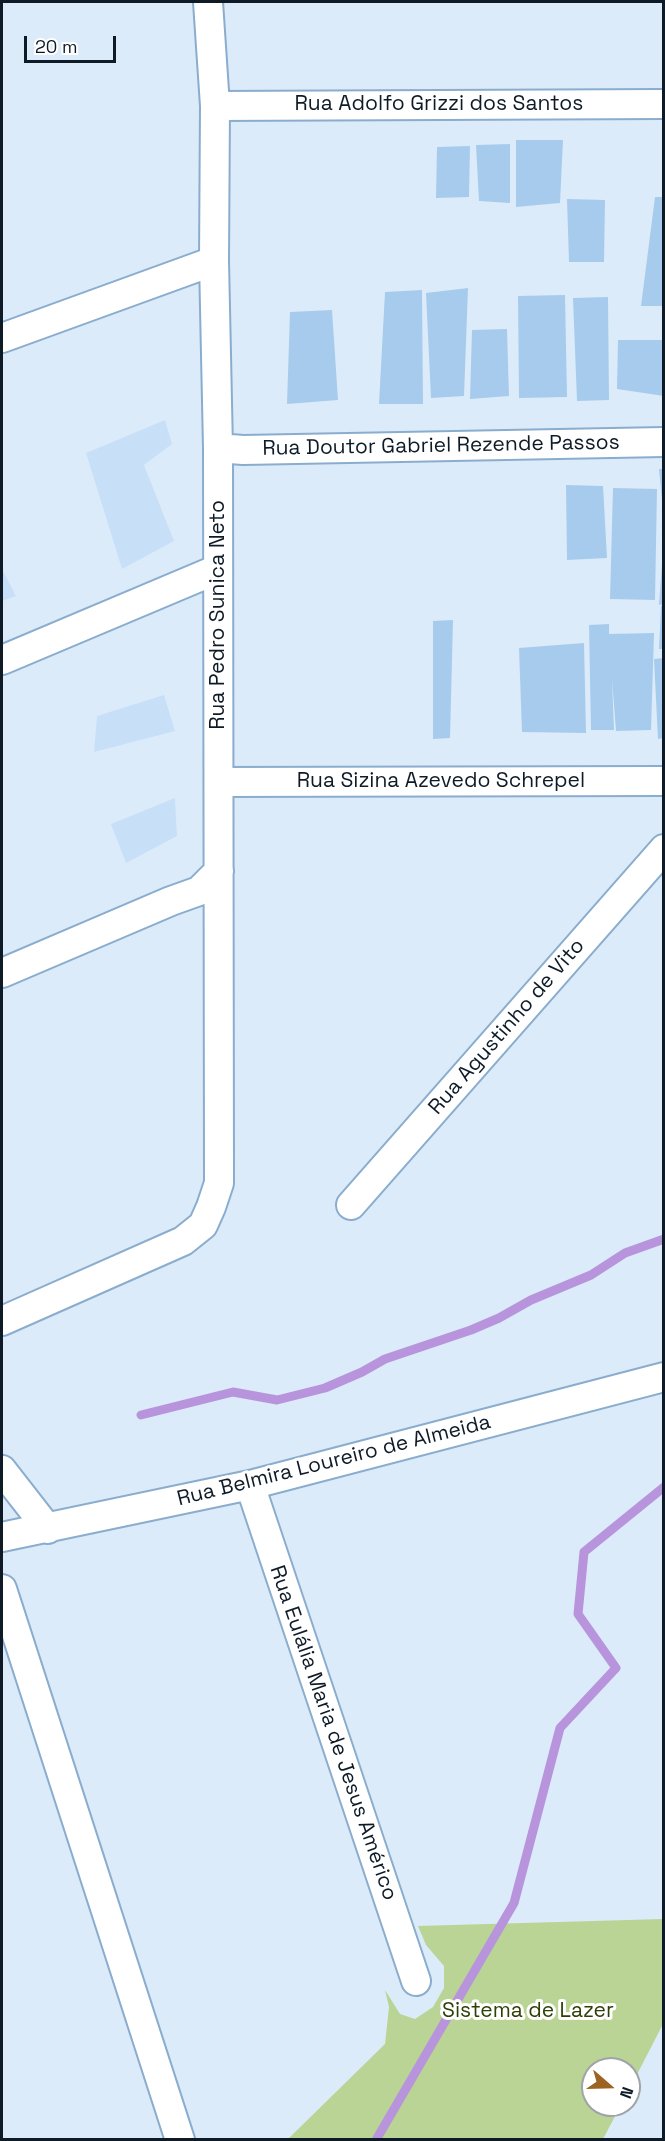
<!DOCTYPE html>
<meta charset="utf-8">
<style>
body{margin:0}
#map{position:relative;width:665px;height:2141px;overflow:hidden;background:#dcebf9;font-family:"Space Grotesk",sans-serif}
canvas{display:block}
.frame{position:absolute;inset:0;border:3px solid #0e1b27;pointer-events:none}
.north{position:absolute;left:581px;top:2057px;width:60px;height:60px;box-sizing:border-box;background:#fff;border:2px solid #9fa4a9;border-radius:50%;rotate:110deg;font-size:16px;font-weight:700;line-height:24px;text-align:center;color:#0e1b27}
.north::after{content:'';display:block;margin:auto;width:21px;height:27px;background:#9c6420;clip-path:polygon(50% 0,100% 100%,50% 72%,0 100%)}
.scale{position:absolute;left:24px;top:36px;width:92px;height:27px;box-sizing:border-box;border:3px solid #0e1b27;border-top:0;padding-left:8px;font-size:18px;line-height:21px;white-space:nowrap;color:#0e1b27;-webkit-text-stroke:4px #fff;paint-order:stroke}
</style>
<div id="map">
<canvas width="665" height="2141"></canvas>
<div class="frame"></div>
<div class="north">N</div>
<div class="scale">20 m</div>
</div>
<script>
const context = document.querySelector('canvas').getContext('2d');
context.lineJoin = 'round';
function fill(path, color) { context.fillStyle = color; context.fill(path, 'evenodd'); }
const toPath = rows => new Path2D(rows.map(r => 'M' + r).join(''));
function stroke(path, color, width, dash) { context.strokeStyle = color; context.lineWidth = width; context.lineCap = dash ? 'butt' : 'round'; context.setLineDash(dash || []); context.stroke(path); }
function write(font, color, halo, rows, align = 'center') {
  context.font = font + ' "Space Grotesk",sans-serif'; context.lineWidth = 6; context.setLineDash([]); context.textBaseline = 'middle'; context.strokeStyle = halo; context.fillStyle = color; for (const [text, x, y, turn = 0] of rows) {
    context.save(); context.translate(x, y); context.rotate((+turn || 0) * Math.PI / 180); context.textAlign = isNaN(turn) ? turn : align; if (halo) context.strokeText(text, 0, 0); context.fillText(text, 0, 0); context.restore();
  }
}
const built = toPath([
 [165,420,172,444,144,465,174,541,122,569,86,453],
 [2,569,16,596,2,601],
 [164,695,175,731,94,752,97,716],
 [175,798,177,836,126,863,111,824]
]);
const green = toPath([
 [663,1919,663,2024,629,2090,629,2069,593,2069,593,2105,621,2105,603,2139,288,2139,385,2044,389,2007,385,1990,400,2014,415,2019,433,2007,444,1988,444,1966,426,1945,418,1926]
]);
const stream = toPath([
 [141,1415,233,1392,277,1400,325,1388,362,1372,385,1359,471,1330,499,1318,531,1300,591,1275,625,1253,664,1239],
 [376,2140,514,1903,560,1728,616,1668,578,1614,584,1552,664,1487]
]);
const building = toPath([
 [516,140,563,140,560,203,516,207],
 [510,144,510,203,479,201,476,145],
 [470,146,469,197,436,198,437,147],
 [655,197,664,197,664,306,641,306],
 [567,199,605,200,604,262,569,262],
 [468,288,464,396,431,398,426,293],
 [422,290,423,404,379,404,385,292],
 [565,295,567,397,519,398,518,296],
 [608,297,609,400,577,401,573,298],
 [332,310,338,400,287,404,290,312],
 [507,329,509,396,470,399,472,330],
 [618,340,664,340,664,396,617,389],
 [659,469,664,469,664,500,662,500],
 [566,485,603,486,607,558,567,560],
 [613,488,657,489,655,600,610,599],
 [662,564,664,564,664,604,659,605],
 [661,606,664,606,664,649,659,649],
 [453,620,450,738,433,739,433,621],
 [609,624,609,634,654,633,651,730,616,731,612,679,614,730,591,730,589,625],
 [584,643,586,733,522,732,519,648],
 [664,658,664,738,658,739,654,659]
]);
const street = toPath([
 [215,106,664,104],
 [2,338,214,261],
 [218,448,243,450,664,442],
 [2,660,218,569],
 [219,782,664,781],
 [2,973,171,901,199,891,219,871],
 [351,1205,664,849],
 [2,1321,183,1241,203,1225,211,1207,219,1183,218,448,214,261,215,106,208,2],
 [2,1470,48,1529],
 [250,1485,416,1981],
 [2,1537,250,1485,664,1377],
 [2,1589,180,2140]
]);
const streetNames = [
 ["Rua Adolfo Grizzi dos Santos",439,104],
 ["Rua Doutor Gabriel Rezende Passos",441,446,-1],
 ["Rua Pedro Sunica Neto",218,615,-90],
 ["Rua Sizina Azevedo Schrepel",441,781],
 ["Rua Agustinho de Vito",507,1027,-49],
 ["Rua Belmira Loureiro de Almeida",334,1461,-14],
 ["Rua Eulália Maria de Jesus Américo",333,1733,71]
];
const parkNames = [
 ["Sistema de Lazer",528,2011]
];
fill(built, '#c7e0f8');
fill(green, '#b9d495');
stroke(stream, '#b894dc', 9);
fill(building, '#a7cbed');
stroke(street, '#8aadce', 32);
stroke(street, '#fff', 28);
write('21px', '#0e1b27', '#fff', streetNames);
write('21px', '#2d4006', '#fff', parkNames);
</script>
